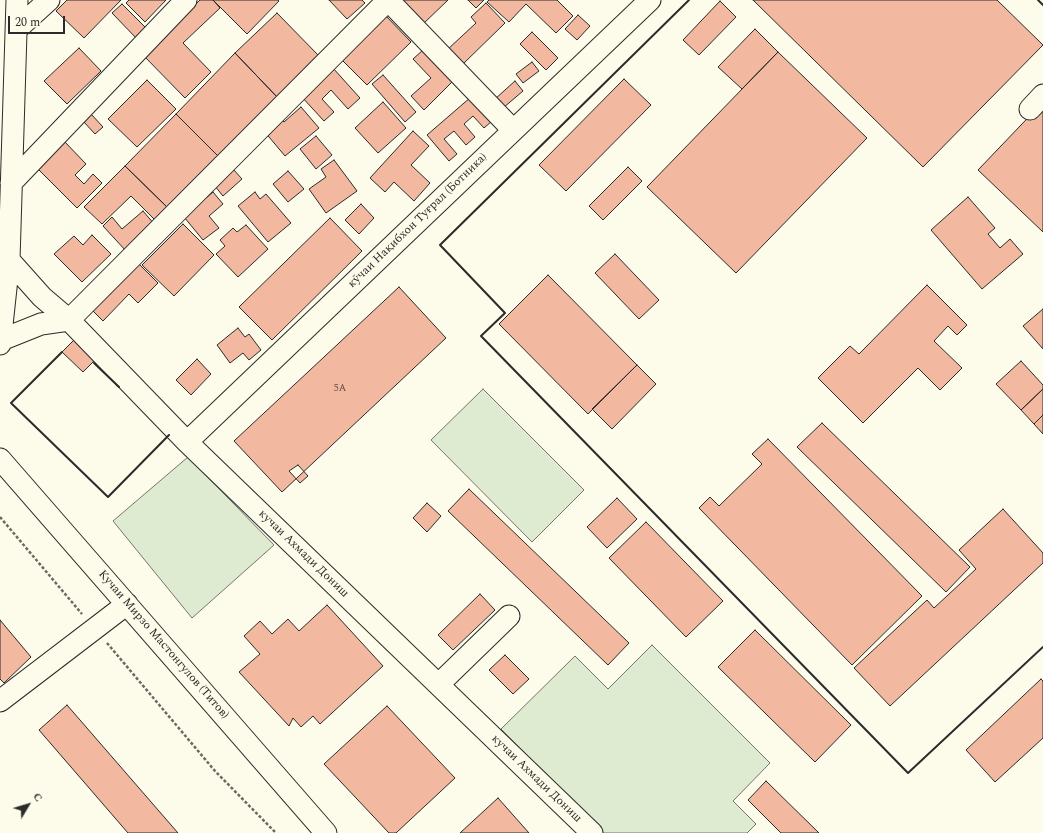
<!DOCTYPE html>
<meta charset="utf-8">
<style>
body{margin:0}
#map{position:relative;width:1043px;height:833px;overflow:hidden;background:#fdfbea;font-family:Spectral,serif}
canvas{display:block}
.north{position:absolute;left:8px;top:785px;width:40px;height:40px;-webkit-text-stroke:3px #fdfbea;paint-order:stroke;rotate:52deg;font-size:11px;font-weight:700;line-height:16px;text-align:center;color:#2b2b2b}
.north::after{content:'';display:block;margin:auto;width:14px;height:18px;background:#2b2b2b;clip-path:polygon(50% 0,100% 100%,50% 72%,0 100%)}
.scale{position:absolute;left:8px;top:16px;width:57px;height:18px;box-sizing:border-box;border:2px solid #2b2b2b;border-top:0;padding-left:5px;font-size:12px;line-height:14px;white-space:nowrap;color:#2b2b2b;-webkit-text-stroke:3px #fdfbea;paint-order:stroke}
</style>
<div id="map">
<canvas width="1043" height="833"></canvas>
<div class="north">С</div>
<div class="scale">20 m</div>
</div>
<script>
const context = document.querySelector('canvas').getContext('2d');
context.lineJoin = 'round';
function fill(path, color) { context.fillStyle = color; context.fill(path, 'evenodd'); }
const toPath = rows => new Path2D(rows.map(r => 'M' + r).join(''));
function stroke(path, color, width, dash) { context.strokeStyle = color; context.lineWidth = width; context.lineCap = dash ? 'butt' : 'round'; context.setLineDash(dash || []); context.stroke(path); }
function write(font, color, halo, rows, align = 'center') {
  context.font = font + ' Spectral,serif'; context.lineWidth = 3; context.setLineDash([]); context.textBaseline = 'middle'; context.strokeStyle = halo; context.fillStyle = color; for (const [text, x, y, turn = 0] of rows) {
    context.save(); context.translate(x, y); context.rotate((+turn || 0) * Math.PI / 180); context.textAlign = isNaN(turn) ? turn : align; if (halo) context.strokeText(text, 0, 0); context.fillText(text, 0, 0); context.restore();
  }
}
const green = toPath([
 [483,389,584,490,532,542,431,440,483,389],
 [188,457,274,545,192,618,113,521,188,457],
 [652,645,770,763,733,801,756,824,747,833,603,833,501,729,575,656,608,689,652,645]
]);
const building = toPath([
 [67,0,121,0,84,38,56,11,67,0],
 [129,0,166,0,145,22,126,3,129,0],
 [200,0,213,0,220,8,183,43,211,72,185,98,143,55,200,0],
 [213,0,278,0,279,1,247,34,213,0],
 [329,0,362,0,365,3,347,19,329,0],
 [402,0,448,0,422,25,402,0],
 [468,0,484,0,476,8,468,0],
 [489,0,557,0,573,16,556,33,526,4,509,22,487,2,489,0],
 [753,0,997,0,1043,45,923,167,753,0],
 [720,1,736,17,699,55,683,40,720,1],
 [486,3,505,23,462,65,447,50,476,23,471,17,486,3],
 [122,4,148,30,138,40,112,13,122,4],
 [277,13,320,57,278,98,235,53,277,13],
 [385,15,411,42,367,85,341,59,385,15],
 [578,15,590,26,577,40,565,29,578,15],
 [755,29,778,52,742,89,718,67,755,29],
 [532,32,558,58,546,70,520,44,532,32],
 [79,48,101,71,67,104,44,81,79,48],
 [423,50,453,81,424,110,411,96,431,78,413,59,423,50],
 [778,52,867,138,736,273,647,187,778,52],
 [235,53,278,98,218,156,176,114,235,53],
 [532,62,539,71,523,83,516,74,532,62],
 [332,67,360,98,348,109,331,90,322,99,334,112,324,121,300,95,332,67],
 [383,75,416,112,405,122,372,84,383,75],
 [624,79,651,105,566,191,539,165,624,79],
 [147,80,176,109,137,147,108,119,147,80],
 [515,81,523,91,503,108,495,99,515,81],
 [471,97,492,121,484,128,473,116,464,124,475,137,466,145,454,131,444,139,457,154,449,161,427,135,471,97],
 [383,102,406,128,378,153,355,128,383,102],
 [1043,102,1043,232,978,170,1043,102],
 [301,107,319,128,285,156,264,131,280,117,284,122,301,107],
 [91,114,103,127,95,134,83,121,91,114],
 [176,114,218,156,168,208,125,166,176,114],
 [413,131,429,146,411,165,430,183,414,201,394,182,385,192,370,178,413,131],
 [316,136,332,155,316,169,300,149,316,136],
 [65,142,86,164,75,175,84,184,93,174,102,183,77,208,38,169,65,142],
 [334,160,357,191,326,213,309,189,326,177,321,169,334,160],
 [125,166,168,208,156,221,131,196,102,224,84,207,125,166],
 [628,167,642,181,603,220,589,206,628,167],
 [233,169,242,179,223,196,214,185,233,169],
 [288,171,304,189,288,202,273,184,288,171],
 [213,192,223,204,209,216,219,228,203,240,184,217,213,192],
 [255,192,260,199,266,194,291,223,268,242,238,206,255,192],
 [968,197,995,228,988,234,1000,248,1010,239,1023,254,982,289,931,230,968,197],
 [361,204,374,218,359,234,345,220,361,204],
 [143,211,155,225,126,251,103,226,112,217,122,229,143,211],
 [330,218,362,251,272,340,239,307,330,218],
 [183,224,214,255,174,296,142,265,183,224],
 [246,225,268,249,238,277,216,254,225,246,220,240,233,228,237,232,246,225],
 [92,235,111,254,82,282,54,254,74,236,83,245,92,235],
 [615,254,659,300,639,319,595,273,615,254],
 [138,263,158,283,138,303,129,294,103,321,92,310,138,263],
 [548,275,637,365,588,414,499,324,548,275],
 [927,285,967,325,957,335,948,326,934,341,962,368,940,390,918,368,863,423,818,378,850,346,859,354,927,285],
 [399,287,446,338,282,492,234,441,399,287],
 [1043,309,1043,349,1023,326,1043,309],
 [238,328,245,337,249,334,261,350,249,360,243,353,230,363,217,345,238,328],
 [75,339,96,359,83,372,62,352,75,339],
 [197,359,211,374,191,395,176,380,197,359],
 [1021,361,1043,385,1043,389,1021,410,996,384,1021,361],
 [637,365,656,384,612,429,592,409,637,365],
 [1043,389,1043,415,1034,424,1021,410,1043,389],
 [1043,415,1043,434,1034,424,1043,415],
 [822,423,970,567,946,592,797,447,822,423],
 [768,439,922,596,852,665,699,508,710,497,719,506,762,464,752,454,768,439],
 [298,465,308,476,300,483,289,471,298,465],
 [469,489,629,643,608,665,448,511,469,489],
 [617,498,637,519,607,548,587,527,617,498],
 [427,503,441,516,427,532,413,518,427,503],
 [1003,509,1043,553,1043,563,890,706,854,668,927,600,934,608,976,569,959,550,1003,509],
 [646,522,723,601,686,637,609,558,646,522],
 [480,594,495,610,453,650,438,635,480,594],
 [327,605,383,666,320,724,313,716,301,727,293,718,289,726,239,672,260,654,244,636,260,621,272,634,288,619,299,631,327,605],
 [0,620,31,657,4,683,0,679,0,620],
 [755,630,851,725,815,762,718,667,755,630],
 [505,655,529,679,513,694,489,670,505,655],
 [1041,679,1043,681,1043,738,995,782,966,750,1041,679],
 [67,705,178,833,128,833,39,730,67,705],
 [387,706,455,778,396,833,389,833,324,764,387,706],
 [766,781,819,833,781,833,748,800,766,781],
 [498,798,529,833,460,833,498,798]
]);
const path = toPath([
 [0,517,82,614],
 [107,643,215,771,276,833]
]);
const minor = toPath([
 [17,29,49,0],
 [1030,109,1043,95],
 [11,183,186,0],
 [9,260,42,297,69,320,388,0,513,130],
 [1,340,41,324,69,320,187,442,592,833],
 [0,344,9,260,17,0],
 [187,442,650,0],
 [0,459,326,833],
 [439,684,509,616],
 [0,701,127,604]
]);
const wall = toPath([
 [689,0,440,245,505,313,481,336,908,773,1043,647],
 [1038,0,1043,5],
 [62,352,11,403,108,497,169,435],
 [94,363,119,387]
]);
const numberNames = [
 ["5А",340,389]
];
const streetNames = [
 ["кӯчаи Нақибхон Туғрал (Ботника)",418,221,-44],
 ["кучаи Ахмади Дониш",303,554,44],
 ["Кучаи Мирзо Мастонгулов (Титов)",163,645,49],
 ["кучаи Ахмади Дониш",536,779,44]
];
fill(green, '#deebd1');
stroke(green, '#74746e', 1);
fill(building, '#f2b8a0');
stroke(building, '#2b2b2b', 1);
stroke(minor, '#2b2b2b', 23);
stroke(path, '#6a6964', 2.5, [3, 2]);
stroke(minor, '#fdfbea', 21);
stroke(wall, '#2b2b2b', 2);
write('10px', '#5d4e48', null, numberNames);
write('12px', '#2b2b2b', '#fdfbea', streetNames);
</script>
